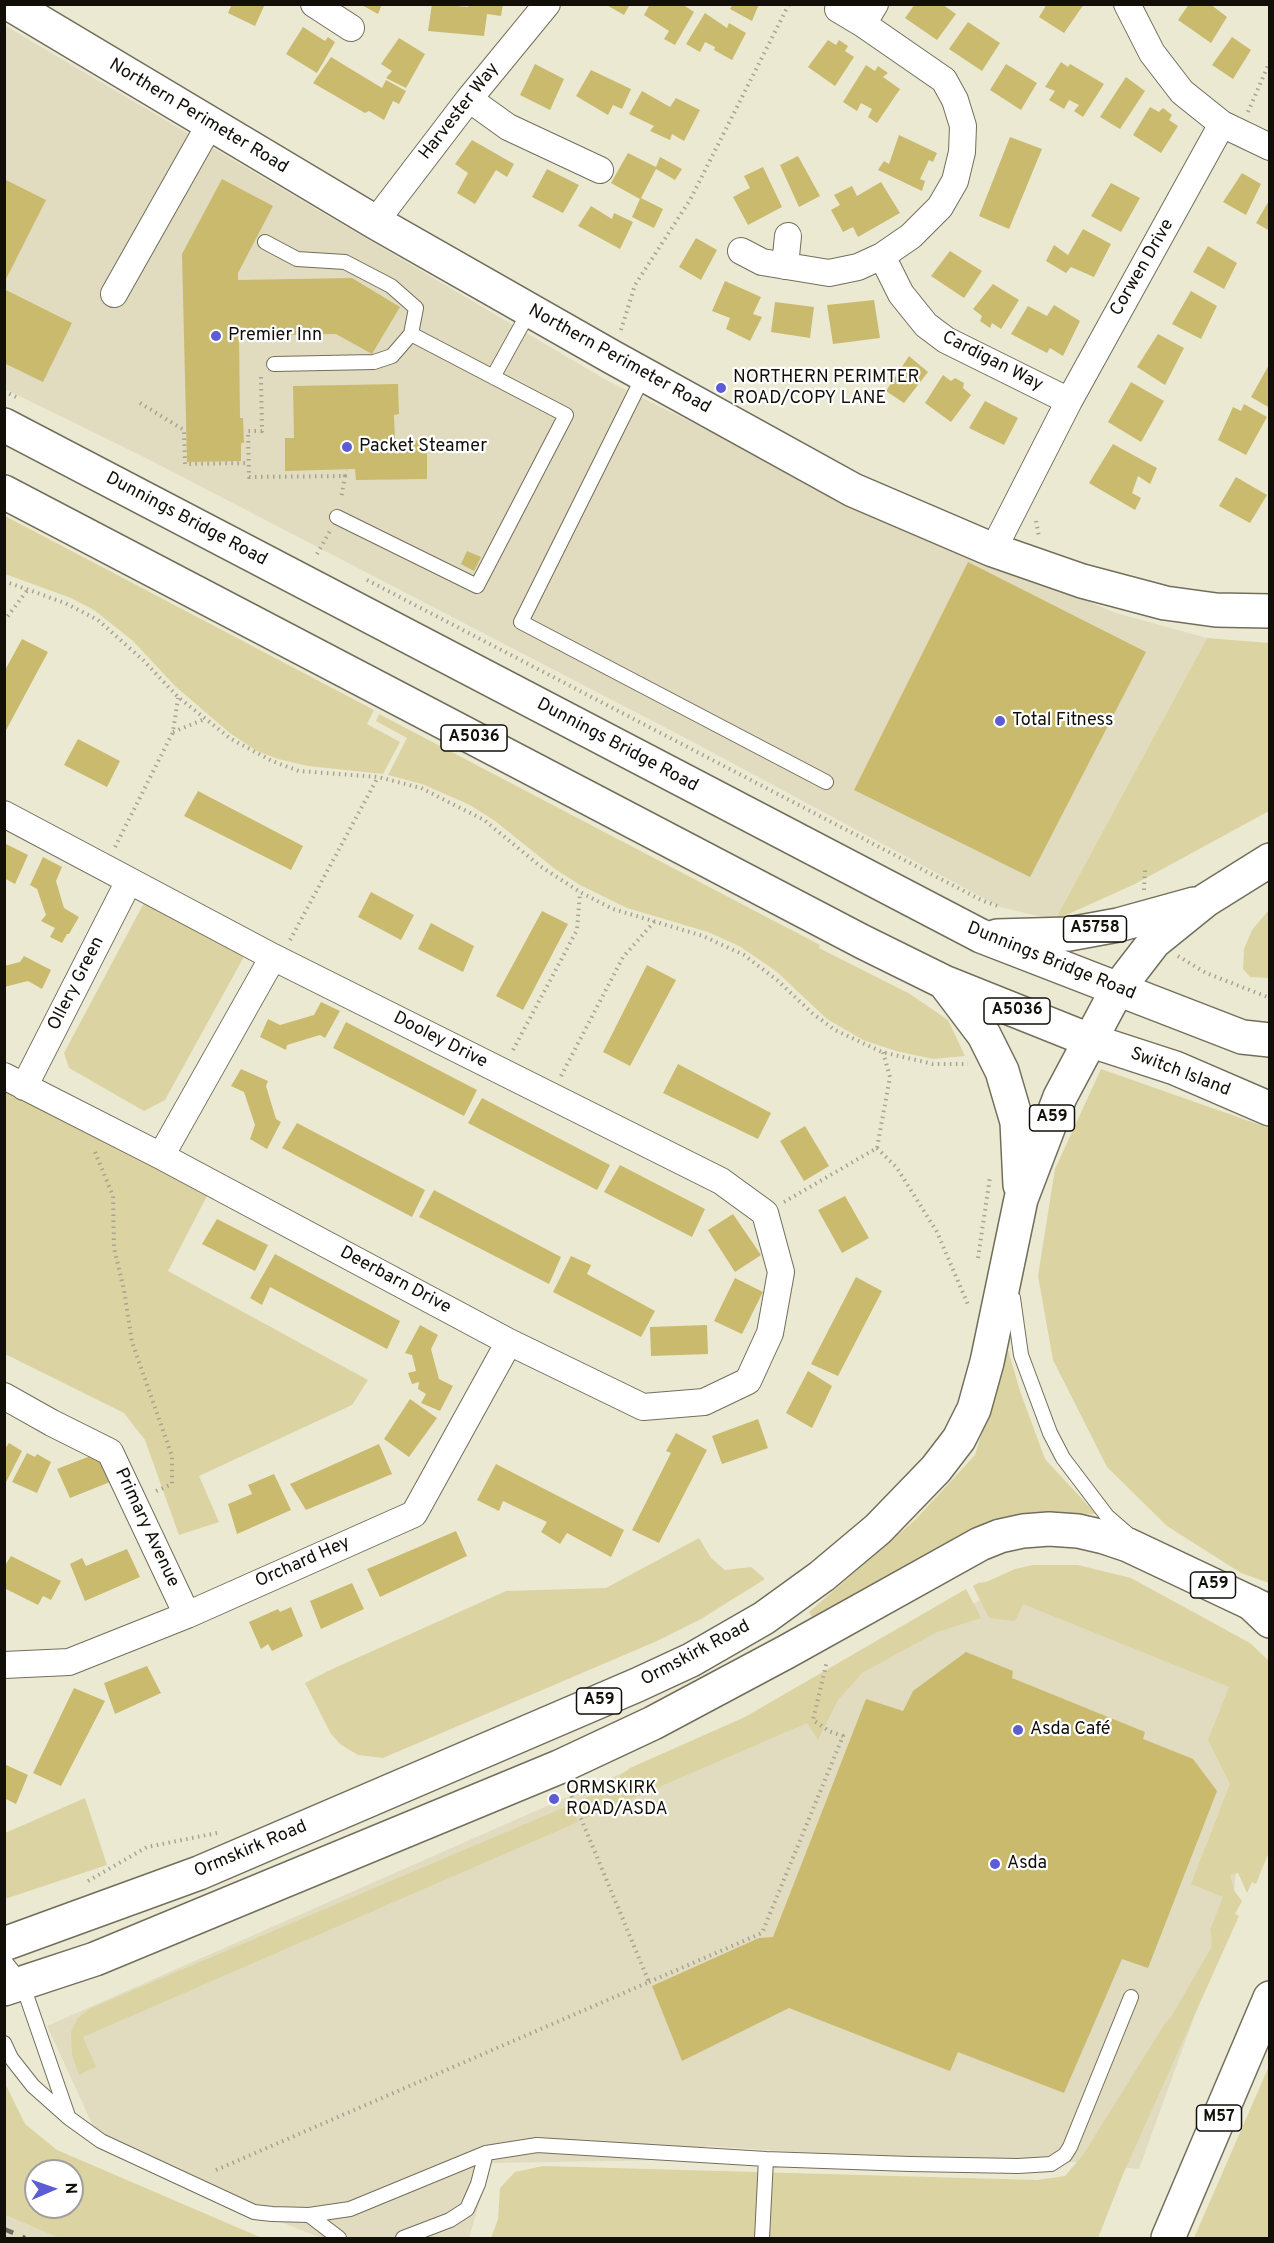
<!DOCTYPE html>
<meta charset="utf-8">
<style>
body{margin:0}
#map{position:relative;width:1274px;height:2243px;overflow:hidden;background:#ece9d3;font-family:Overpass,sans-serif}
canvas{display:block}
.frame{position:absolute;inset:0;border:6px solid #110f08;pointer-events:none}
.north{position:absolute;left:24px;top:2159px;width:60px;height:60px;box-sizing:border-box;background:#fff;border:2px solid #a09f9c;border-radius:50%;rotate:88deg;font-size:16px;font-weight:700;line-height:24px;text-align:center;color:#110f08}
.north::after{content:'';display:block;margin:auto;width:21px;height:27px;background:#5c5cd4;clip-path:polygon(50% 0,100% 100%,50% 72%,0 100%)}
</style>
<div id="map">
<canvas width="1274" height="2243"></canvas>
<div class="frame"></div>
<div class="north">N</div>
</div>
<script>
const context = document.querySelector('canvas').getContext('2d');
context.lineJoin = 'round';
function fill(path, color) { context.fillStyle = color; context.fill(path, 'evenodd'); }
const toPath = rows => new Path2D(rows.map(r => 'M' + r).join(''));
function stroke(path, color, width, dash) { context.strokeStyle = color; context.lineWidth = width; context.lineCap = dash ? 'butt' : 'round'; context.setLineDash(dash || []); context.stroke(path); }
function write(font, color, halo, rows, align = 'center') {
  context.font = font + ' Overpass,sans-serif'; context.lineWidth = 4.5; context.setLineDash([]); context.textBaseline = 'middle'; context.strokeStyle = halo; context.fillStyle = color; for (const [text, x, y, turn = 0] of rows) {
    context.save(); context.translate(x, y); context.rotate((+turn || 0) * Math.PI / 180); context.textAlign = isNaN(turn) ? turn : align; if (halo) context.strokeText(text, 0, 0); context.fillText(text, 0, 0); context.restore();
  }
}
const built = toPath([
 [4,25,608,381,875,513,1116,613,1207,638,1055,920,1000,907,695,743,144,457,5,389],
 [1020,1578,1254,1690,1248,1787,1230,1918,1139,2169,1052,2160,916,2160,707,2146,676,2160,491,2163,469,2238,321,2238,105,2152,47,2026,840,1677],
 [4,2215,5,2215,59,2238,5,2238]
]);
const green = toPath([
 [5,516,374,710,367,724,400,742,383,774,308,766,278,759,257,751,231,734,175,686,133,641,94,610,71,598,5,574],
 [1207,638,1269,643,1269,811,1133,885,1055,920],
 [379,714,820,945,819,948,910,994,948,1020,965,1056,933,1059,896,1051,863,1040,827,1019,776,971,739,946,708,932,627,908,580,885,555,869,495,821,470,805,422,784,388,775,407,738,376,721],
 [145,901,246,953,165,1100,144,1111,69,1068,64,1053],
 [1269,910,1269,978,1250,977,1243,969,1244,949,1252,930],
 [1101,1069,1269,1128,1269,1583,1241,1573,1167,1526,1107,1467,1053,1360,1038,1276,1055,1169],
 [4,1086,209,1192,168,1271,368,1380,352,1405,199,1476,219,1522,179,1535,145,1440,124,1413,5,1354],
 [1008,1350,1020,1391,1045,1459,1096,1514,1039,1516,955,1539,817,1625,809,1612,915,1520,975,1455],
 [699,1538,711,1558,725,1570,751,1567,765,1579,701,1619,657,1641,383,1758,358,1755,340,1744,331,1734,305,1683,328,1671,506,1591,606,1588],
 [1033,1565,1078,1565,1131,1578,1250,1643,1269,1661,1269,1852,1256,1884,1252,1882,1247,1893,1238,1873,1230,1875,1235,1892,1242,1901,1235,1914,1239,1916,1124,2172,1098,2238,491,2238,498,2219,500,2188,515,2172,543,2166,1037,2180,1065,2176,1083,2155,1164,2025,1171,2017,1211,1948,1212,1940,1210,1930,1223,1897,1191,1884,1230,1784,1208,1740,1229,1687,1023,1604,1015,1621,989,1618,973,1586,978,1583,986,1582,1015,1569],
 [966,1589,981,1618,937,1632,862,1673,838,1700,818,1740,807,1723,585,1819,578,1801,598,1793,630,1768,745,1717],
 [85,1798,107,1865,5,1899,5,1833],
 [570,1805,578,1822,83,2037,96,2067,79,2075,72,2055,71,2032,77,2019,89,2009],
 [1269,2066,1269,2238,1194,2238],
 [4,2081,25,2124,57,2150,262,2238,59,2238,5,2215],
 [36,2171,72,2171,72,2207,36,2207]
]);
const building = toPath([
 [232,4,265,4,255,26,228,13],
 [360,4,382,4,378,14],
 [432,4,468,7,469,4,503,4,501,16,487,14,484,36,428,31],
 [605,4,630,4,624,15],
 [650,4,686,4,685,6,694,12,675,45,664,39,669,31,644,15],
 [733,4,759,4,752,21,730,9],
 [915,4,942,4,956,14,937,40,905,18],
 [1047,4,1084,4,1064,33,1039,17],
 [1189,4,1210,4,1227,17,1211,43,1178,20],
 [705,13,727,28,729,23,746,33,732,60,714,50,715,47,705,42,700,52,686,44],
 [968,22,1000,43,982,71,949,49],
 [303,27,325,41,328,37,335,42,317,73,286,54],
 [1232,37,1251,50,1233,79,1212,65],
 [399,38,425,54,406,88,386,78,392,71,381,64],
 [828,40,836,45,839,40,848,46,845,51,854,57,835,86,808,67],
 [331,57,382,88,386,80,406,91,399,104,393,101,384,120,369,111,365,113,313,83],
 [1061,62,1068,67,1070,64,1104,84,1083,117,1074,111,1079,105,1069,100,1064,109,1049,100,1055,91,1045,87],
 [535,64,564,79,550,110,520,95],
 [1006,64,1037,83,1021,110,990,90],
 [866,65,875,71,878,66,888,73,883,77,900,89,877,123,868,117,872,109,861,103,857,111,843,102],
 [591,70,631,89,622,109,613,105,608,115,576,96],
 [1126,77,1145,91,1120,129,1100,117],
 [642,91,670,107,676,98,700,110,684,141,672,134,670,140,650,131,654,126,629,114],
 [1150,107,1159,112,1163,108,1172,115,1169,120,1178,126,1161,153,1133,135],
 [899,135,937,153,933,162,929,160,920,179,925,181,922,191,878,170,884,161,889,164],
 [1010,137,1042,149,1009,229,979,216],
 [472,140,514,164,507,177,496,170,475,204,457,193,468,173,455,164],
 [628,153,656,167,660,157,682,169,675,180,656,169,641,198,663,209,654,228,632,217,640,199,611,183],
 [798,156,820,196,799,207,780,165],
 [763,167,782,207,748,225,733,197,750,188,744,176],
 [547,169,579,185,563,213,532,197],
 [1242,173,1261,184,1246,215,1223,202],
 [4,179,46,200,4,283],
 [222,179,273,206,238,273,238,280,352,278,400,307,372,354,336,334,239,336,240,418,243,418,244,443,241,443,241,461,187,462,182,254],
 [881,182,900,213,858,237,853,227,843,232,831,210,840,205,834,195,852,186,857,196],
 [1111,183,1140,198,1121,232,1091,216],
 [1270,199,1270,231,1256,223],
 [591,206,612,219,614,213,633,222,620,249,578,226],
 [1083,229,1111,244,1094,277,1071,267,1066,273,1046,261,1054,245,1068,255],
 [696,238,717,250,701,280,679,267],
 [1208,246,1237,263,1224,289,1193,272],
 [950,251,982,271,964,298,931,276],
 [725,281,761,297,753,314,762,317,750,341,726,329,730,318,712,311],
 [993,284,1019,300,1001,329,992,323,990,328,980,321,982,316,973,309],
 [4,289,72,323,43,382,4,363],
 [1191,291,1217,306,1201,339,1172,324],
 [874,300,880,338,833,344,827,305],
 [775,302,814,307,810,338,771,332],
 [1054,305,1080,321,1063,356,1050,348,1047,353,1011,334,1028,306,1047,316],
 [1158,334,1184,348,1165,385,1137,367],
 [909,356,928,372,904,403,886,391],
 [1270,363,1270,408,1251,397],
 [943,375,951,381,955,378,964,383,963,388,971,395,951,422,925,403],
 [1131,382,1164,401,1141,442,1108,422],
 [398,384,399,414,394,415,395,441,427,440,427,479,356,480,355,469,285,471,285,438,294,438,293,386],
 [985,401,1018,418,1004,445,969,428],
 [1244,404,1267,417,1246,455,1218,440,1233,407,1241,411],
 [1113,444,1157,468,1150,484,1138,476,1132,493,1141,498,1135,510,1089,483],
 [1236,477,1267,495,1250,523,1219,506],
 [467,551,481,557,474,571,461,564],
 [968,562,1146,652,1030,877,854,790],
 [22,639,48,652,4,734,4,672],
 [78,739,120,761,107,787,64,765],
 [198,791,303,846,291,870,184,816],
 [4,843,28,855,15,884,4,878],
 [43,857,62,867,56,881,64,908,79,917,69,934,67,934,62,943,50,937,55,928,41,921,46,915,37,889,30,885],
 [371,892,414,915,401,940,358,917],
 [542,911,568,924,523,1010,496,996],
 [431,923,474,946,463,972,418,949],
 [24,956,51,970,42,989,28,981,4,987,4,966,20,962],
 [647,965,676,980,630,1066,603,1052],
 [321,1002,340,1011,325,1038,320,1035,287,1045,286,1050,260,1037,268,1019,280,1025,314,1015],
 [346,1022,477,1090,464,1116,333,1048],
 [678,1064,771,1113,758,1139,663,1093],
 [241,1069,268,1081,266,1086,276,1119,281,1122,267,1149,250,1139,255,1125,244,1092,231,1086],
 [482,1098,610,1165,597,1190,468,1123],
 [297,1123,425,1190,412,1217,282,1148],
 [805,1126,829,1166,804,1181,780,1141],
 [620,1165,705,1209,692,1237,604,1192],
 [434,1190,561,1257,549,1284,419,1217],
 [845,1196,869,1238,842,1253,818,1210],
 [733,1214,761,1255,735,1272,708,1230],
 [217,1219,268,1245,255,1271,202,1244],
 [275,1254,400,1321,387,1349,270,1287,262,1305,250,1298],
 [571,1256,591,1265,587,1274,655,1311,641,1337,553,1292],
 [856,1277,882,1291,838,1376,811,1364],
 [735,1278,763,1292,742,1334,714,1321],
 [420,1325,438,1335,431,1349,439,1379,453,1386,440,1411,421,1403,426,1394,418,1389,419,1382,412,1384,408,1373,416,1371,412,1355,405,1353],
 [707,1325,708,1354,651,1356,650,1327],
 [808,1371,832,1386,812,1428,786,1413],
 [410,1399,437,1418,409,1457,384,1439],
 [758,1419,768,1448,722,1464,712,1436],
 [676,1433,707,1450,659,1543,632,1530,671,1453,666,1451],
 [9,1443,22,1451,4,1486,4,1446,6,1447],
 [379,1444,392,1474,306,1510,290,1484],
 [103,1451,115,1480,70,1498,57,1469],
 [27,1453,35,1457,37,1454,51,1462,37,1493,12,1482],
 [496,1464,624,1530,611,1557,567,1533,560,1544,541,1532,547,1522,503,1501,499,1511,477,1500],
 [274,1474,291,1510,237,1534,228,1504,252,1494,248,1485],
 [456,1531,467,1556,380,1597,367,1569],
 [127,1549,140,1577,85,1601,70,1564,82,1558,86,1566],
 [11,1556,61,1581,51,1600,43,1596,38,1605,4,1588,4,1567],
 [352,1583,364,1609,321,1629,310,1601],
 [291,1607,303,1636,272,1651,268,1644,261,1649,249,1622,278,1609,280,1612],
 [966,1652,1013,1671,1012,1678,1145,1732,1143,1739,1193,1759,1217,1791,1148,1968,1122,1959,1064,2093,958,2052,950,2071,789,2008,682,2061,652,1986,759,1938,773,1937,866,1699,903,1711,913,1691],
 [147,1666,161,1693,115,1714,104,1683],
 [74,1688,105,1701,61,1786,33,1773],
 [4,1764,28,1775,16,1804,4,1798]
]);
const path = toPath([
 [1248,112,1270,61],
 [621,330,635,285,690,200,789,4],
 [261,377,262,431,248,431,249,477,345,476,341,499],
 [4,391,20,399],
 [140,403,184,430,185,464,249,463],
 [345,476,346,470],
 [1036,521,1039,537],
 [317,554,330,531],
 [367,580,981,900,1000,907],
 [4,581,65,603,98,620,143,660,178,697,231,739,272,761,299,771,378,777,421,788,484,820,540,866,580,892,613,909,703,936,744,955,777,980,812,1013,835,1030,882,1052,933,1064,968,1064],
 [4,621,29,588],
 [173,732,205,719],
 [115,847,173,732,178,698],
 [1144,890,1145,870],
 [290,940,378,777],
 [1178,956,1206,973,1270,998],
 [513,1050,577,930,580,892],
 [561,1076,623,957,655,921],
 [877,1148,897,1168,937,1232,969,1307],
 [95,1152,113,1196,114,1248,124,1290,132,1342,172,1456,172,1484,154,1492],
 [784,1202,877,1148,890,1077,883,1052],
 [978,1258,990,1177],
 [88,1881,147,1847,217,1833],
 [649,1982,762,1933,843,1736,829,1731,813,1720,827,1661],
 [216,2170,649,1982,570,1792]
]);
const service = toPath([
 [265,242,297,259,345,262,391,286,416,308,411,334,566,415,477,586,337,517],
 [274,364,374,362,392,356,411,334],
 [644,375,521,622,826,782],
 [493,377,530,310],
 [1013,1298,1021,1355,1050,1433,1063,1458,1107,1516,1130,1536],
 [4,1960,22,1983,68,2116],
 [4,2043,11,2058,33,2086,69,2118,101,2141,254,2212,272,2214,309,2215,350,2209,486,2153,537,2145,766,2159,910,2164,1018,2166,1051,2164,1065,2155,1070,2147,1131,1997],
 [309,2215,339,2238],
 [403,2238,450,2220,467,2209,478,2184,486,2153],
 [762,2238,766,2159]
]);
const minor = toPath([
 [314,4,351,28],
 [838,9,863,24],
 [469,99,508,127,600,170],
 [1222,124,1270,147],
 [375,222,469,99,547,4],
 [741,251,762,262,829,273,858,267,882,256,911,236,940,207,955,181,962,152,963,126,955,100,944,80,863,24,875,4],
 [882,256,901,294,926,325,946,340,1069,401],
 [785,266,788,236],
 [114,294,210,124],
 [993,550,1069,401,1222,124,1182,92,1152,53,1127,4],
 [4,814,273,957,721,1181,765,1213,781,1272,770,1333,748,1381,704,1402,643,1407,509,1342,161,1156,4,1076],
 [24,1087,129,881],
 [161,1156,273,957],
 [4,1396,52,1423,110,1452,187,1615],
 [4,1665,69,1662,187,1615,414,1514,509,1342]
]);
const secondary = toPath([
 [10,4,375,222,612,357,853,490,993,550,1082,581,1165,603,1216,610,1270,611]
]);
const trunk = toPath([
 [4,425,981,936,1242,1037,1270,1040],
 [4,492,863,942,944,982,1089,1040,1175,1068,1270,1109],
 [997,936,1069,934,1118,925,1194,904],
 [944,982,984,1035,1002,1071,1017,1122,1020,1185],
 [4,1944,199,1873,637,1685,691,1660,764,1618,822,1576,878,1529,936,1469,959,1439,974,1409,987,1362,1021,1199,1060,1097,1117,990,1154,942,1206,900,1270,860],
 [4,1989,95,1959,559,1767,653,1723,786,1652,980,1544,1000,1536,1023,1531,1049,1529,1078,1531,1104,1537,1128,1545,1270,1612]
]);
const motorway = toPath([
 [1251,1603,1270,1621],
 [1168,2238,1270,1998]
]);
const rail = toPath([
 [4,2229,25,2238]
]);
const markers = [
 [216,336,6,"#5c5cd4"],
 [721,388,6,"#5c5cd4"],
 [347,447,6,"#5c5cd4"],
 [1000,721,6,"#5c5cd4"],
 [1018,1730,6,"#5c5cd4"],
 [554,1799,6,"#5c5cd4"],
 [995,1864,6,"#5c5cd4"]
];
const shields = [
 [474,738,66],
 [1095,929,63],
 [1017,1011,66],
 [1052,1118,45],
 [1213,1585,45],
 [599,1701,45],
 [1219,2118,45]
];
const shieldNames = [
 ["A5036",474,738],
 ["A5758",1095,929],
 ["A5036",1017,1011],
 ["A59",1052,1118],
 ["A59",1213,1585],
 ["A59",599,1701],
 ["M57",1219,2118]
];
const streetNames = [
 ["Harvester Way",460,112,-52],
 ["Northern Perimeter Road",198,117,31],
 ["Corwen Drive",1143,268,-60],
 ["Northern Perimeter Road",619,360,29],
 ["Cardigan Way",992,362,27],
 ["Dunnings Bridge Road",186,520,28],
 ["Dunnings Bridge Road",617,746,28],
 ["Dunnings Bridge Road",1051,962,22],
 ["Ollery Green",77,984,-63],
 ["Dooley Drive",440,1041,27],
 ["Switch Island",1180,1073,21],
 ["Deerbarn Drive",395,1281,28],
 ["Primary Avenue",146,1528,65],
 ["Orchard Hey",303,1563,-24],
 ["Ormskirk Road",696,1654,-28],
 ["Ormskirk Road",251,1850,-23]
];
const poiNames = [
 ["Premier Inn",228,336],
 ["NORTHERN PERIMTER",733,378],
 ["ROAD/COPY LANE",733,399],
 ["Packet Steamer",359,447],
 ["Total Fitness",1012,721],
 ["Asda Café",1030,1730],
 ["ORMSKIRK",566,1789],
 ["ROAD/ASDA",566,1810],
 ["Asda",1007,1864]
];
fill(built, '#e1dcbf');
fill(green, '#dcd3a2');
fill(building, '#c9ba6e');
stroke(service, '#716e5b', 16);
stroke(minor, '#716e5b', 28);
stroke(secondary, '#716e5b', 36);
stroke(trunk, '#716e5b', 36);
stroke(motorway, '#716e5b', 36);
stroke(path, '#a6a392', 4, [1.5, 4.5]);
stroke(service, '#fff', 14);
stroke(minor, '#fff', 26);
stroke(secondary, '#fff', 33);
stroke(trunk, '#fff', 33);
stroke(motorway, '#fff', 33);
stroke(rail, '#6e6c5e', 4.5, [10, 10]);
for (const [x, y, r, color] of markers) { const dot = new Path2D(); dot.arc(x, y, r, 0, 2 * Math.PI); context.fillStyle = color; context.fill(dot); stroke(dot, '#fff', 2); }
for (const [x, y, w] of shields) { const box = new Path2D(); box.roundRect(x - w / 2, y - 13, w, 26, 4.5); context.fillStyle = '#fff'; context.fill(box); stroke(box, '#110f08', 1.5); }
write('bold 16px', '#110f08', null, shieldNames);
write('18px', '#110f08', '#fff', streetNames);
write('18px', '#110f08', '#fff', poiNames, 'left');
</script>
